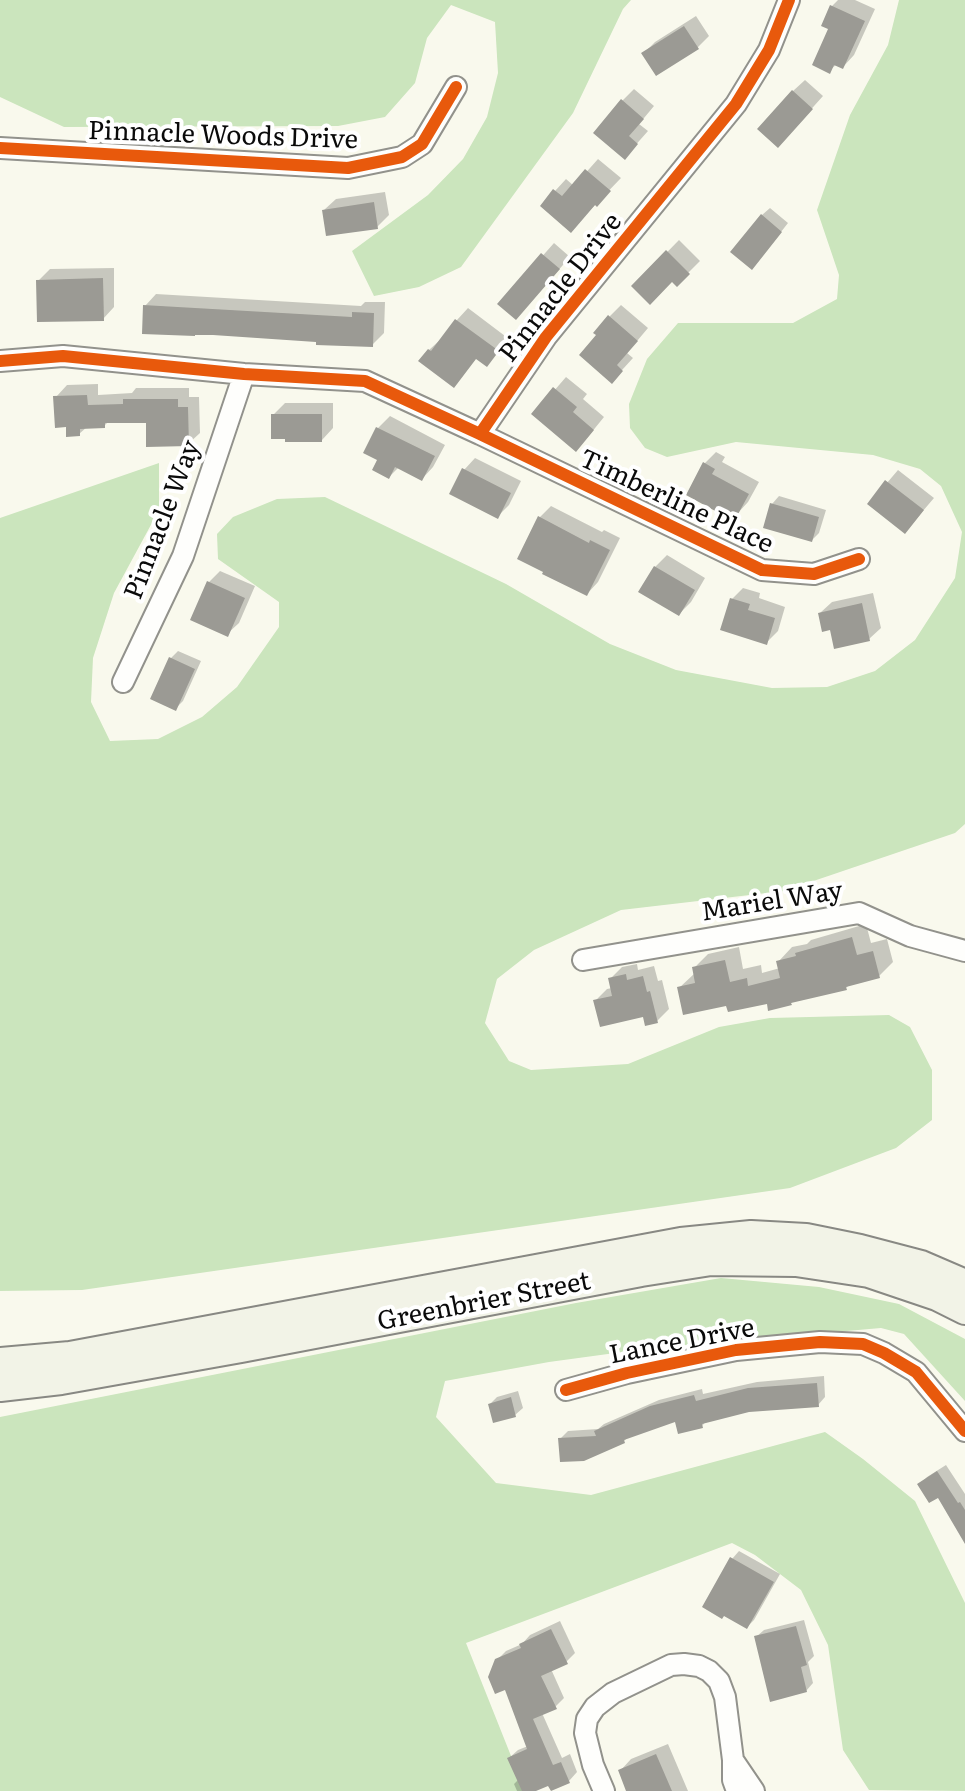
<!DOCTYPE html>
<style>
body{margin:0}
canvas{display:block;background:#f9f9ed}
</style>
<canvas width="965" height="1791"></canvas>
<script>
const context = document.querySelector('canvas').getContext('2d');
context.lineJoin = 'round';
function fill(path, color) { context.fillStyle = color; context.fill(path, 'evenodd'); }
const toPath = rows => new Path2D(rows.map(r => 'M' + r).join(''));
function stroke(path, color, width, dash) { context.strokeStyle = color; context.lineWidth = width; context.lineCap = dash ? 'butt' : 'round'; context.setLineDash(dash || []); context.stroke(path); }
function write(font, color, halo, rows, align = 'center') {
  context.font = font + ' Literata,serif'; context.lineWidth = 8; context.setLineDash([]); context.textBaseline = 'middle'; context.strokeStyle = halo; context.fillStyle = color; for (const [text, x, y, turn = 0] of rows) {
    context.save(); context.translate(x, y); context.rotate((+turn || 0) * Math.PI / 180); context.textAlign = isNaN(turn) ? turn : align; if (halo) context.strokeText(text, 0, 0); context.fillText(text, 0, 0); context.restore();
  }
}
const forest = toPath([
 [0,0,631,0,623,9,573,113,461,267,419,287,374,296,352,251,428,195,463,159,487,117,498,73,495,22,451,5,427,38,415,83,385,117,338,126,64,127,0,97],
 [899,0,965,0,965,824,955,833,784,891,621,910,534,950,497,979,485,1023,509,1061,531,1070,628,1064,719,1027,770,1018,889,1015,910,1027,932,1070,932,1120,896,1148,790,1188,82,1290,0,1291,0,518,159,463,159,510,114,593,93,658,91,702,110,741,158,739,202,717,237,687,279,627,279,602,218,559,217,534,233,517,277,499,325,497,506,584,610,644,676,670,772,688,827,687,875,671,915,640,955,578,962,532,941,486,920,469,873,455,736,442,667,457,645,448,630,428,629,404,647,359,678,323,793,323,837,299,839,275,817,210,850,115,888,45],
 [721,1278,819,1287,899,1304,965,1339,965,1401,904,1334,881,1328,652,1348,549,1362,445,1381,436,1417,496,1483,591,1495,825,1432,863,1459,915,1501,965,1603,965,1791,869,1790,843,1750,828,1645,801,1590,755,1555,732,1543,466,1643,525,1791,0,1791,0,1417,576,1303]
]);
const shadow = toPath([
 [838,0,855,0,875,9,854,55,843,67,837,64,829,71,832,6],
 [696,16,709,36,698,47,644,53,655,42],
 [805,80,823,96,789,134,793,91],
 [634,89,654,106,639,124,648,131,625,157,622,101],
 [598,159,621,178,571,230,555,191,566,179,574,186],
 [385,192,389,215,377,227,324,210,336,199],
 [770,208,788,223,759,260,762,215],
 [679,240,700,261,677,284,673,280,634,286],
 [554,243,570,257,527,306,500,304],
 [114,268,114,307,103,319,38,281,50,269],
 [156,294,361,306,365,302,385,302,384,333,372,345,318,340,145,306],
 [621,305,648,328,627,353,633,358,612,381,610,316],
 [468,308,509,339,487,364,477,357,454,385,429,350,441,339,442,340,457,320],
 [566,377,587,394,583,399,604,417,587,438,534,414],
 [98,384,98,395,132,393,136,388,189,388,189,397,199,397,200,433,188,444,148,421,109,421,104,426,87,427,79,434,68,425,56,397,67,385],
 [285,403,333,403,333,428,322,440,287,438,273,415],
 [390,416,445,445,433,467,422,479,399,467,389,477,380,459,366,452,378,428],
 [716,452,725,457,722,462,759,482,748,502,737,514,704,464],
 [475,458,521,481,509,505,498,516,464,470],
 [898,470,934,498,905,532,869,504],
 [779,496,826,510,819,533,812,540,772,504],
 [551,506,602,532,604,530,620,538,598,582,587,594,546,571,540,517],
 [667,555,705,578,691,602,679,614,655,567],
 [220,571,255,586,239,623,227,634,209,582],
 [743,588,760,593,759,598,785,607,778,631,767,642,732,599],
 [873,593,881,628,869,639,820,613,832,602],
 [178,651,201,661,183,701,175,709,171,658],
 [866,924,871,943,887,939,893,962,879,976,851,983,846,988,794,1000,791,1003,768,1002,728,1004,679,988,695,973,694,968,708,954,739,947,743,969,761,965,762,973,780,968,778,962,792,947,807,944,811,940],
 [637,964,638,970,654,966,658,981,662,980,669,1009,657,1021,644,1014,595,1001,607,989,612,988,610,979,622,967],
 [824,1376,825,1397,818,1405,749,1410,707,1420,702,1426,676,1420,629,1436,624,1441,560,1439,568,1431,598,1429,604,1424,659,1400,702,1389,703,1394,757,1382],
 [518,1391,523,1408,515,1415,490,1404,497,1397],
 [946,1465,965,1494,965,1523,938,1495,920,1484,927,1477],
 [739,1551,780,1574,754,1620,747,1627,724,1614,732,1559],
 [804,1620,814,1656,808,1662,813,1683,806,1691,756,1637,764,1630],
 [560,1621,575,1653,566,1662,551,1669,564,1698,555,1707,542,1713,562,1758,570,1754,577,1772,569,1781,549,1783,531,1791,517,1791,514,1784,519,1779,509,1758,518,1750,528,1746,497,1660,506,1651,522,1644,530,1635],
 [668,1744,688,1791,628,1791,620,1771,631,1759]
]);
const building = toPath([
 [830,5,865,21,843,69,834,65,830,74,812,65,828,29,821,26],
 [684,26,699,49,656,76,641,53],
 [792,90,813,109,778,148,757,129],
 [621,99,644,119,629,136,638,144,625,160,593,133],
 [585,169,611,191,597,207,595,205,571,233,540,206,553,189,562,196],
 [374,202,378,229,326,236,322,210],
 [761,214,782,232,752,270,730,252],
 [666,250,690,274,677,287,672,282,650,305,631,286],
 [541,253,560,269,516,320,497,304],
 [103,278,104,321,37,322,36,280],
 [143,305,352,317,352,312,374,313,373,347,316,345,316,342,213,335,195,335,195,336,142,334],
 [608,315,638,341,617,365,623,371,612,384,579,355,596,335,593,333],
 [455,319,499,351,487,367,476,359,454,388,418,361,428,349,431,351],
 [553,387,577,407,573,412,594,430,576,452,531,414],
 [87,395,88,405,123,404,123,399,178,399,178,407,188,407,189,446,146,447,146,423,105,423,105,428,80,429,80,436,66,437,66,427,55,428,53,396],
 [271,414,322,414,322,442,285,442,285,439,271,439],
 [376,427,435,456,422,481,395,467,389,479,372,470,377,460,363,453],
 [703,462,715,469,712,474,749,494,737,516,720,507,717,512,686,495],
 [462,468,511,493,498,519,449,494],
 [885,480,924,510,905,534,867,504],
 [770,503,819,517,812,542,763,528],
 [538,516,589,543,590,540,610,550,587,596,542,574,543,572,517,559],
 [654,566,695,590,679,616,638,592],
 [207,581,245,598,228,637,190,620],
 [730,598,750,604,748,610,775,618,767,645,720,630],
 [862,603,870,641,834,649,830,630,822,632,818,613],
 [169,657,195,669,176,711,150,699],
 [852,937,857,955,873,951,880,978,846,987,847,990,791,1003,792,1005,768,1011,767,1004,728,1012,726,1006,683,1015,677,987,695,983,692,967,725,960,730,982,747,978,748,986,780,978,776,961,796,956,795,953],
 [626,974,627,980,643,976,647,992,650,991,658,1023,645,1026,643,1017,600,1027,593,1000,612,996,608,978],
 [817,1383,819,1407,749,1412,702,1424,703,1428,678,1434,675,1422,624,1440,625,1443,584,1461,560,1462,558,1438,596,1436,594,1431,650,1406,694,1395,696,1401,748,1388],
 [511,1397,516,1417,493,1423,488,1404],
 [937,1471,958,1503,960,1502,965,1510,965,1544,938,1498,929,1503,917,1484],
 [730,1557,774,1582,747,1629,724,1616,722,1619,702,1607],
 [796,1626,807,1665,801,1667,807,1692,770,1702,754,1636],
 [551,1629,568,1664,541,1676,557,1709,533,1719,553,1765,561,1762,570,1783,551,1791,548,1786,536,1791,522,1791,507,1758,527,1749,505,1690,495,1694,488,1677,495,1659,521,1648,519,1644],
 [656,1754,672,1791,626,1791,618,1770]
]);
const minor = toPath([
 [0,148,348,168,402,157,422,144,456,87],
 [0,361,63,356,244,374,365,381,480,434,546,337,736,104,769,50,789,0],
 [480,434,762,570,814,574,859,559],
 [123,682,183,556,244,374],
 [583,960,859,913,910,936,965,951],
 [566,1390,627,1373,736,1350,820,1342,863,1344,884,1353,916,1372,965,1431],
 [735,1763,754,1791],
 [604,1791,593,1765,585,1733,587,1719,595,1707,613,1693,671,1665,684,1664,699,1666,709,1671,719,1681,725,1697,733,1760,733,1780,737,1791]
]);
const secondary = toPath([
 [0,1362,70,1356,681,1242,751,1235,806,1238,860,1249,921,1265,965,1284],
 [0,1387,61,1380,241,1348,641,1272,711,1261,796,1262,869,1273,937,1296,965,1310]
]);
const cycleway = toPath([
 [0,148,348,168,402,157,422,144,456,87],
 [0,361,63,356,244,374,365,381,480,434,546,337,736,104,769,50,789,0],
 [480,434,762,570,814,574,859,559],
 [566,1390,627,1373,736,1350,820,1342,863,1344,884,1353,916,1372,965,1431]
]);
const streetNames = [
 ["Pinnacle Woods Drive",223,136,2],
 ["Pinnacle Drive",561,288,-52],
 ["Timberline Place",676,502,25],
 ["Pinnacle Way",163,520,-69],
 ["Mariel Way",772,902,-9],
 ["Greenbrier Street",484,1302,-11],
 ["Lance Drive",682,1342,-11]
];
fill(forest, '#cbe5bd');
fill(shadow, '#0003');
fill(building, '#9b9a94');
stroke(minor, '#92928c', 24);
stroke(secondary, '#888883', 32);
stroke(minor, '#fefefc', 20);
stroke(secondary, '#f2f3e7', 28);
stroke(cycleway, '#e8590c', 12);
write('26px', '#0a0a0a', '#fff', streetNames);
</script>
